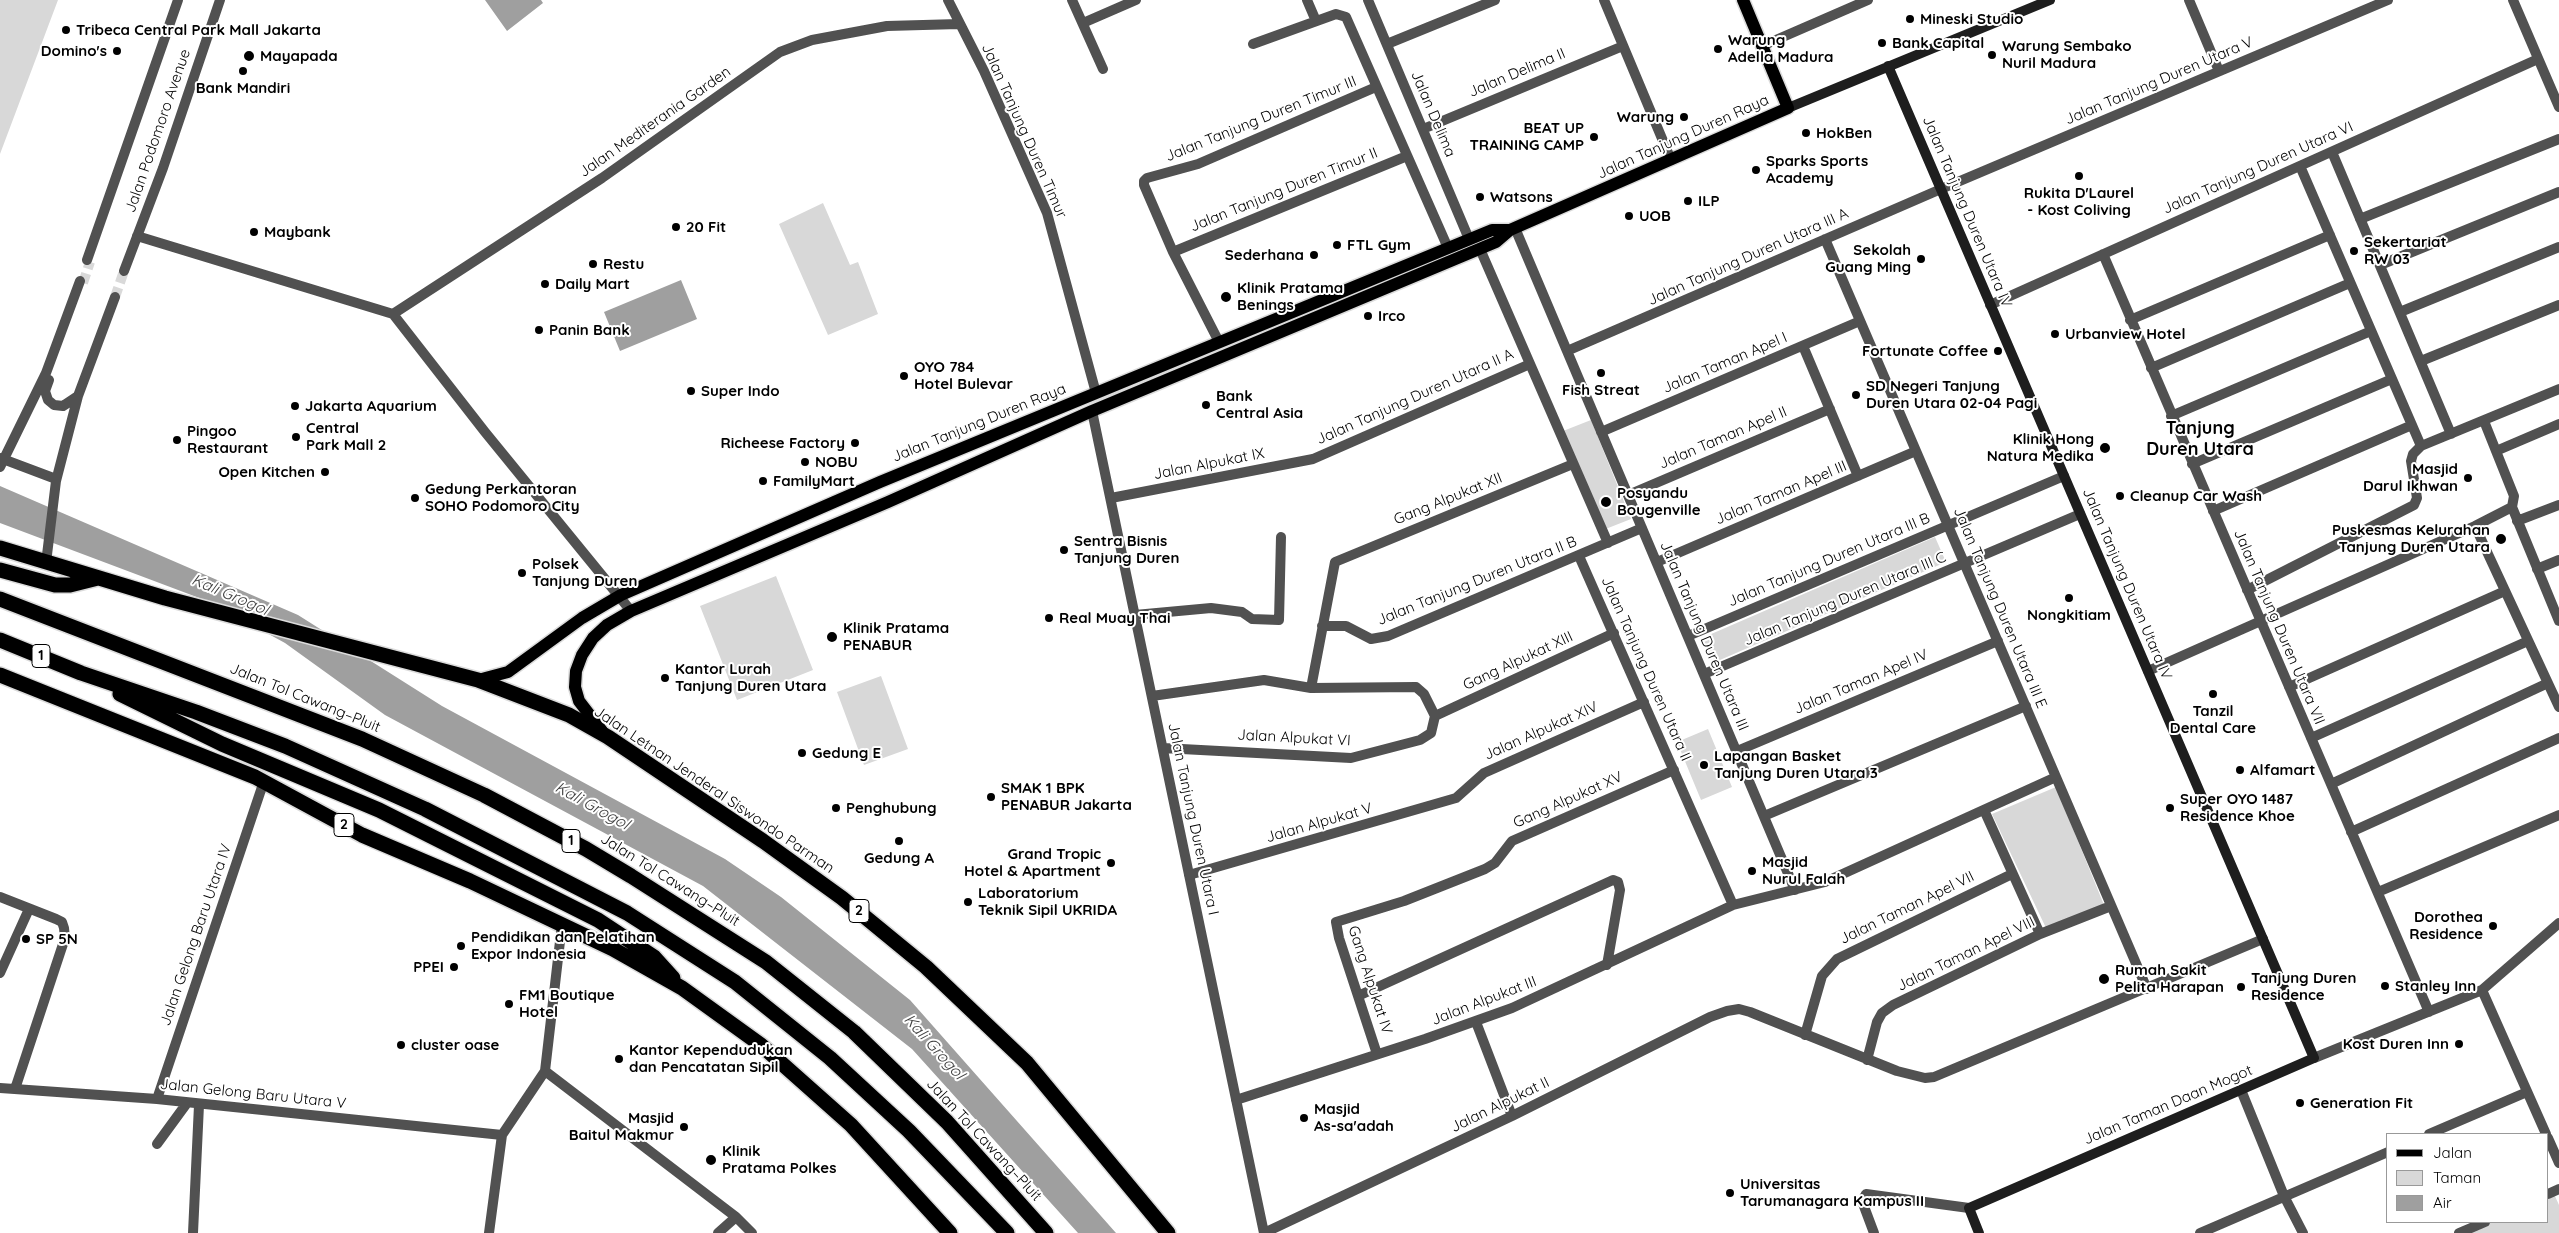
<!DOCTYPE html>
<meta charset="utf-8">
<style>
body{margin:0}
#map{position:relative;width:2559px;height:1233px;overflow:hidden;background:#fff;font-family:Quicksand,sans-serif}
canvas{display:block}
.legend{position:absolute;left:2386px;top:1133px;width:162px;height:90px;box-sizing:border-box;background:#fff;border:1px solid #999;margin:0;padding:6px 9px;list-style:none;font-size:15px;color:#000}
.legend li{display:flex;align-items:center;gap:10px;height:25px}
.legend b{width:25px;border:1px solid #999}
</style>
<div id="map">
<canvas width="2559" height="1233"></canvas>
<ul class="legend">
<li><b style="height:6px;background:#000"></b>Jalan</li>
<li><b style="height:14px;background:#d8d8d8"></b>Taman</li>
<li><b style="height:14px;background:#9f9f9f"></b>Air</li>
</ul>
</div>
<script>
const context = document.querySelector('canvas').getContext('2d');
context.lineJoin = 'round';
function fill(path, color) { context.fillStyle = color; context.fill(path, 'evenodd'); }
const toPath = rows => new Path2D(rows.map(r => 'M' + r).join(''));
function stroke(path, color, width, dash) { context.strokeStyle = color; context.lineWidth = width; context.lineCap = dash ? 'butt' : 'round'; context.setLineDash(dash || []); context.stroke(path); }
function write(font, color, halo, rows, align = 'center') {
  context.font = font + ' Quicksand,sans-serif'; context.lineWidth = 4; context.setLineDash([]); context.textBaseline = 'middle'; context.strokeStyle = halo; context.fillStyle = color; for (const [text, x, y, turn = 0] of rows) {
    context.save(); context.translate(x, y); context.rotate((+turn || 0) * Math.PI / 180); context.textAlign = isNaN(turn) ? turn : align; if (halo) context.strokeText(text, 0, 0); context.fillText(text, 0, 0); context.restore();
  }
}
const green = toPath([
 [0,0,58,0,0,154],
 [823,203,850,265,858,262,878,314,828,335,779,224],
 [1591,420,1631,519,1598,532,1558,433],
 [1935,537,1946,562,1713,663,1702,638],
 [776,576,813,670,737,700,700,606],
 [881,676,908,749,864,765,837,692],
 [1708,729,1732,787,1701,800,1677,742],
 [2056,787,2104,905,2046,928,1992,814],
 [2554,1194,2559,1205,2559,1233,2457,1233,2485,1222,2548,1222,2548,1197]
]);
const water = toPath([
 [485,0,541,0,543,3,507,31],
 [681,280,697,319,620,351,604,312],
 [0,486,298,615,442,706,725,859,781,897,910,1000,1116,1233,1078,1233,912,1049,703,886,385,715,285,643,210,602,0,523]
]);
const streetTunnel = toPath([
 [83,283,90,262],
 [115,297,124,271]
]);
const street = toPath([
 [948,0,984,71,1047,213,1096,393],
 [1072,0,1103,69],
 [1307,0,1316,21],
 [1368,0,1469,239],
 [1604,0,1671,160],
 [2189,0,2219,71],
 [2513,0,2559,107],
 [1083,23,1136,0],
 [1253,44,1336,14,1346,17,1448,248],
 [1387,44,1495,0],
 [1762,46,1868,0],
 [1423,129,1623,46],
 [2332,152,2451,434],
 [2300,166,2421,446],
 [2360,219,2559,139],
 [1515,228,1795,890],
 [137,236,393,314,485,432,631,611],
 [1825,239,2147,989],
 [1480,249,1608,543],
 [1173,252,1407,156],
 [2103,254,2429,1012],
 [87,260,178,0],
 [2380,265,2559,192],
 [124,271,163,168,220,0],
 [1990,305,2538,59],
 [2400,312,2559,247],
 [393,314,602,178,780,52,812,40,887,26,959,24],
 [2130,320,2330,235],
 [1219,342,1173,252,1144,185,1144,181,1147,178,1198,164,1376,87],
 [1803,346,1858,476],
 [1567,351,1941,189,2388,0],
 [2421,361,2559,305],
 [2151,368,2350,283],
 [49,380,45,391,48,400,54,405,63,406,78,396],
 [1092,411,1264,1233,1512,1116,1710,1017,1727,1011,1739,1009,1750,1012,1897,1071,1925,1078,1934,1077,2263,939],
 [2171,416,2371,331],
 [2484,421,2514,496,2512,507,2559,621],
 [1601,432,1860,321],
 [2496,451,2559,424],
 [0,458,56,479],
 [2192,464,2392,379],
 [0,467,46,373,80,281],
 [1628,495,1830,409],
 [1111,498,1313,459,1530,364],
 [2213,511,2412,425],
 [2517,521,2559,505],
 [2475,526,2559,707],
 [1579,556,1733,905],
 [1657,562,1916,451],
 [46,563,56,481,78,396,115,297],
 [2537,569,2559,560],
 [2247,590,2414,505,2417,498,2411,461,2413,454,2421,446,2559,389],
 [1135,615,1211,608,1242,612,1252,619,1279,620,1281,537],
 [1322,626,1346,626,1371,639,1388,636,1642,528],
 [1688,636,2064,476],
 [2148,671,2475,526,2512,507],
 [1704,674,2080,514],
 [2289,687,2505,591],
 [1311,688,1335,562,1573,464],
 [1152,696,1264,680,1311,688,1416,687,1424,694,1435,716],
 [1435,716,1614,633],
 [2311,738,2528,641],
 [1163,748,1351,758,1420,740,1431,733,1435,716],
 [1737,751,1998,641],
 [2331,784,2548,683],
 [1984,810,2040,934],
 [1764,816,2026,706],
 [2351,832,2559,738],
 [1189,875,1456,798,1484,773,1644,702],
 [2378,892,2559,815],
 [0,897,56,919,62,922,64,928,65,938,15,1089],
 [0,973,29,909],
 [2482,990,2546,1134],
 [1358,996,1613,880,1618,882,1620,890,1607,965],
 [1476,1022,1512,1116],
 [1805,1035,1822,976,1837,959,2012,874],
 [1377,1054,1339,938,1336,922,1404,901,1485,869,1495,863,1512,841,1674,770],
 [2314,1058,2482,990,2559,923],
 [1867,1060,1877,1022,1882,1013,1893,1005,2040,934,2111,906],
 [545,1071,736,1217,752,1233],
 [0,1088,157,1099,502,1135],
 [2241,1090,2284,1196,2303,1233],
 [157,1099,264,781],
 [1236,1100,1425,1039,1512,1008,1733,905,1825,882,2056,777],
 [2429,1134,2527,1092],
 [2548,1138,2559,1163],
 [157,1144,187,1103],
 [2548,1194,2559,1189],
 [193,1233,199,1105],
 [489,1233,502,1135,545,1071,562,924],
 [718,1233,736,1217],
 [1874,1233,1862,1201,1866,1194,1969,1208],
 [2200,1233,2388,1152],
 [2459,1233,2485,1222]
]);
const secondary = toPath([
 [1888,66,2314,1058,1969,1208,1979,1233],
 [1788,108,2050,0]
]);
const primary = toPath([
 [478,680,508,672,582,618,621,595,880,482,1492,230,1510,230],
 [602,731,579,701,575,687,576,671,582,655,593,638,607,625,631,611,888,502,1092,411,1496,242,1510,230,1788,108,1743,0]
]);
const highway = toPath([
 [0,548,165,598,478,680,569,715,608,737,763,841,842,898,926,967,1027,1063,1168,1233],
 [0,570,55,585,70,585,98,578],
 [0,599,362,739,484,795,586,849,631,876,766,962,854,1032,947,1122,1046,1233],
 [0,640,81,673,196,712,285,746,425,809,627,913,735,982,830,1058,909,1131,1007,1233],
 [0,675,255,777,362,835,470,881,613,949,682,988,761,1045,851,1125,950,1233],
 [120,694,222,744,379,810,598,920,654,957,673,978]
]);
const markers = [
 [1910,19,5,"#000"],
 [66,30,5,"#000"],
 [1882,43,5,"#000"],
 [1718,49,5,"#000"],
 [117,51,5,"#000"],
 [1992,55,5,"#000"],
 [249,56,6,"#000"],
 [243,71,5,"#000"],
 [1684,117,5,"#000"],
 [1806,133,5,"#000"],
 [1594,137,5,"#000"],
 [1756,170,5,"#000"],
 [2079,176,5,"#000"],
 [1480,197,5,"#000"],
 [1688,201,5,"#000"],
 [1629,216,5,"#000"],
 [676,227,5,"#000"],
 [254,232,5,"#000"],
 [1337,245,5,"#000"],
 [2354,251,5,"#000"],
 [1314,255,5,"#000"],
 [1921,259,5,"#000"],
 [593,264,5,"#000"],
 [545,284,5,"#000"],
 [1226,297,6,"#000"],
 [1368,316,5,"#000"],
 [539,330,5,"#000"],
 [2055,334,5,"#000"],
 [1998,351,5,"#000"],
 [1601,373,5,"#000"],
 [904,376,5,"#000"],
 [691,391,5,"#000"],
 [1856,395,5,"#000"],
 [1206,405,5,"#000"],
 [295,406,5,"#000"],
 [296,437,5,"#000"],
 [177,440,5,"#000"],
 [855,443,5,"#000"],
 [2105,448,6,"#000"],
 [805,462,5,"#000"],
 [325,472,5,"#000"],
 [2468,478,5,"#000"],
 [763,481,5,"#000"],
 [2120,496,5,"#000"],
 [415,498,5,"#000"],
 [1606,502,6,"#000"],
 [2501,539,6,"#000"],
 [1064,550,5,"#000"],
 [522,573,5,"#000"],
 [2069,598,5,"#000"],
 [1049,618,5,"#000"],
 [832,637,6,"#000"],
 [665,678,5,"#000"],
 [2213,694,5,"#000"],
 [802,753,5,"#000"],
 [1704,765,5,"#000"],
 [2240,770,5,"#000"],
 [991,797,5,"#000"],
 [836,808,5,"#000"],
 [2170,808,5,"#000"],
 [899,841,5,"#000"],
 [1111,863,5,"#000"],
 [1752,871,5,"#000"],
 [968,902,5,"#000"],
 [2493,926,5,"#000"],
 [26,939,5,"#000"],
 [461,946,5,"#000"],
 [454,967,5,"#000"],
 [2104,979,6,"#000"],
 [2385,986,5,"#000"],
 [2241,987,5,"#000"],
 [509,1004,5,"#000"],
 [2459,1044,5,"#000"],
 [401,1045,5,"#000"],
 [619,1059,5,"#000"],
 [2300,1103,5,"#000"],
 [1304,1118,5,"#000"],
 [684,1127,5,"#000"],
 [711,1160,6,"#000"],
 [1730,1193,5,"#000"]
];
const shields = [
 [41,656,18],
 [344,825,20],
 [571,841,18],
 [859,911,20]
];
const shieldNames = [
 ["1",41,656],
 ["2",344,825],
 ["1",571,841],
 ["2",859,911]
];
const poiNames = [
 ["Mineski Studio",1920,19],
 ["Tribeca Central Park Mall Jakarta",76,30],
 ["Warung",1728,40],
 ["Adella Madura",1728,57],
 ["Bank Capital",1892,43],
 ["Warung Sembako",2002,46],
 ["Nuril Madura",2002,63],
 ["Domino's",107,51,"right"],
 ["Mayapada",260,56],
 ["Bank Mandiri",243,88,"center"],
 ["Warung",1674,117,"right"],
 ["BEAT UP",1584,128,"right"],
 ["TRAINING CAMP",1584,145,"right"],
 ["HokBen",1816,133],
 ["Sparks Sports",1766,161],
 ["Academy",1766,178],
 ["Rukita D'Laurel",2079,193,"center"],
 ["- Kost Coliving",2079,210,"center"],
 ["Watsons",1490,197],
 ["ILP",1698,201],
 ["UOB",1639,216],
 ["20 Fit",686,227],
 ["Maybank",264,232],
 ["Sekertariat",2364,242],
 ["RW 03",2364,259],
 ["FTL Gym",1347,245],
 ["Sekolah",1911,250,"right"],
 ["Guang Ming",1911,267,"right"],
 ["Sederhana",1304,255,"right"],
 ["Restu",603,264],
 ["Daily Mart",555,284],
 ["Klinik Pratama",1237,288],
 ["Benings",1237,305],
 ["Irco",1378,316],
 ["Panin Bank",549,330],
 ["Urbanview Hotel",2065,334],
 ["Fortunate Coffee",1988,351,"right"],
 ["OYO 784",914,367],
 ["Hotel Bulevar",914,384],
 ["SD Negeri Tanjung",1866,386],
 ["Duren Utara 02-04 Pagi",1866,403],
 ["Fish Streat",1601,390,"center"],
 ["Super Indo",701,391],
 ["Bank",1216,396],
 ["Central Asia",1216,413],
 ["Jakarta Aquarium",305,406],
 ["Central",306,428],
 ["Park Mall 2",306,445],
 ["Pingoo",187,431],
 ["Restaurant",187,448],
 ["Klinik Hong",2094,439,"right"],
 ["Natura Medika",2094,456,"right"],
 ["Richeese Factory",845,443,"right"],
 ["NOBU",815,462],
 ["Masjid",2458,469,"right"],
 ["Darul Ikhwan",2458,486,"right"],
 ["Open Kitchen",315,472,"right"],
 ["FamilyMart",773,481],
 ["Gedung Perkantoran",425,489],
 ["SOHO Podomoro City",425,506],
 ["Posyandu",1617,493],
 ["Bougenville",1617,510],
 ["Cleanup Car Wash",2130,496],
 ["Puskesmas Kelurahan",2490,530,"right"],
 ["Tanjung Duren Utara",2490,547,"right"],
 ["Sentra Bisnis",1074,541],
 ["Tanjung Duren",1074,558],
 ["Polsek",532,564],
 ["Tanjung Duren",532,581],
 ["Nongkitiam",2069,615,"center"],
 ["Real Muay Thai",1059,618],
 ["Klinik Pratama",843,628],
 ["PENABUR",843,645],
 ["Kantor Lurah",675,669],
 ["Tanjung Duren Utara",675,686],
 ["Tanzil",2213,711,"center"],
 ["Dental Care",2213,728,"center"],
 ["Gedung E",812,753],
 ["Lapangan Basket",1714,756],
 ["Tanjung Duren Utara 3",1714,773],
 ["Alfamart",2250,770],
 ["SMAK 1 BPK",1001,788],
 ["PENABUR Jakarta",1001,805],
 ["Super OYO 1487",2180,799],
 ["Residence Khoe",2180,816],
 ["Penghubung",846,808],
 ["Grand Tropic",1101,854,"right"],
 ["Hotel & Apartment",1101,871,"right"],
 ["Gedung A",899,858,"center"],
 ["Masjid",1762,862],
 ["Nurul Falah",1762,879],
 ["Laboratorium",978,893],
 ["Teknik Sipil UKRIDA",978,910],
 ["Dorothea",2483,917,"right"],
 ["Residence",2483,934,"right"],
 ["Pendidikan dan Pelatihan",471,937],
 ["Expor Indonesia",471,954],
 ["SP 5N",36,939],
 ["PPEI",444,967,"right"],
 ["Rumah Sakit",2115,970],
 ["Pelita Harapan",2115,987],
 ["Tanjung Duren",2251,978],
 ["Residence",2251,995],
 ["Stanley Inn",2395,986],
 ["FM1 Boutique",519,995],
 ["Hotel",519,1012],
 ["Kost Duren Inn",2449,1044,"right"],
 ["cluster oase",411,1045],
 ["Kantor Kependudukan",629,1050],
 ["dan Pencatatan Sipil",629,1067],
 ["Generation Fit",2310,1103],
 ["Masjid",1314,1109],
 ["As-sa'adah",1314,1126],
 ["Masjid",674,1118,"right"],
 ["Baitul Makmur",674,1135,"right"],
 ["Klinik",722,1151],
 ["Pratama Polkes",722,1168],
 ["Universitas",1740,1184],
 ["Tarumanagara Kampus II",1740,1201]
];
const streetNames = [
 ["Jalan Delima II",1517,73,-23],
 ["Jalan Tanjung Duren Utara V",2159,81,-23],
 ["Jalan Delima",1433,114,67],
 ["Jalan Tanjung Duren Timur III",1261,119,-22],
 ["Jalan Mediterania Garden",655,122,-35],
 ["Jalan Podomoro Avenue",158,131,-71],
 ["Jalan Tanjung Duren Timur",1024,131,66],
 ["Jalan Tanjung Duren Raya",1683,137,-24],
 ["Jalan Tanjung Duren Utara VI",2258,168,-24],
 ["Jalan Tanjung Duren Timur II",1284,190,-22],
 ["Jalan Tanjung Duren Utara IV",1967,212,67],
 ["Jalan Tanjung Duren Utara III A",1748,257,-24],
 ["Jalan Taman Apel I",1725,363,-23],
 ["Jalan Tanjung Duren Utara II A",1415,397,-24],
 ["Jalan Tanjung Duren Raya",979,423,-22],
 ["Jalan Taman Apel II",1723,438,-23],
 ["Jalan Alpukat IX",1209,464,-11],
 ["Jalan Taman Apel III",1781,493,-23],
 ["Gang Alpukat XII",1448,499,-22],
 ["Jalan Tanjung Duren Utara III B",1829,560,-23],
 ["Jalan Tanjung Duren Utara II B",1477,581,-22],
 ["Jalan Tanjung Duren Utara IV",2127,584,67],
 ["Jalan Tanjung Duren Utara III C",1845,599,-23],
 ["Jalan Tanjung Duren Utara III E",2000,608,67],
 ["Jalan Tanjung Duren Utara VII",2279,627,67],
 ["Jalan Tanjung Duren Utara III",1704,636,67],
 ["Gang Alpukat XIII",1518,661,-25],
 ["Jalan Tanjung Duren Utara II",1646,669,66],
 ["Jalan Taman Apel IV",1861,682,-23],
 ["Jalan Tol Cawang–Pluit",305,698,22],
 ["Jalan Alpukat XIV",1541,731,-24],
 ["Jalan Alpukat VI",1294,738,3],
 ["Jalan Letnan Jenderal Siswondo Parman",714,790,34],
 ["Gang Alpukat XV",1568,800,-24],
 ["Jalan Tanjung Duren Utara I",1193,819,78],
 ["Jalan Alpukat V",1319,823,-16],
 ["Jalan Tol Cawang–Pluit",670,880,32],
 ["Jalan Taman Apel VII",1907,908,-26],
 ["Jalan Gelong Baru Utara IV",196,935,-71],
 ["Jalan Taman Apel VIII",1966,954,-26],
 ["Gang Alpukat IV",1370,980,72],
 ["Jalan Alpukat III",1484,1001,-21],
 ["Jalan Gelong Baru Utara V",253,1094,6],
 ["Jalan Alpukat II",1500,1105,-26],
 ["Jalan Taman Daan Mogot",2168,1105,-23],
 ["Jalan Tol Cawang–Pluit",984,1140,47]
];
const waterNames = [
 ["Kali Grogol",230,595,23],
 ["Kali Grogol",592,806,29],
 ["Kali Grogol",934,1047,48]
];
const quarterNames = [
 ["Tanjung",2200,429],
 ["Duren Utara",2200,450]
];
fill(green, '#d8d8d8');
fill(water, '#9f9f9f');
stroke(streetTunnel, '#d9d9d9', 10, [10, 5]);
stroke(primary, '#dbdbdb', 15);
stroke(highway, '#dbdbdb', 18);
stroke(street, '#515151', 10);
stroke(secondary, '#1e1e1e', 10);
stroke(primary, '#000', 12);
stroke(highway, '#000', 15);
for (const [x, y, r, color] of markers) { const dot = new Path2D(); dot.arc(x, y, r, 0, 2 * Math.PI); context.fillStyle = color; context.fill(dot); stroke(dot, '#fff', 2); }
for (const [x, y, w] of shields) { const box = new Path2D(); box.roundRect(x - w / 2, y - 11.5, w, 23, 4); context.fillStyle = '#fff'; context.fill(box); stroke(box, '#000', 1); }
write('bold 14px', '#000', null, shieldNames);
write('bold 15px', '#000', '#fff', poiNames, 'left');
write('15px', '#000', '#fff', streetNames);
write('italic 16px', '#404040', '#fff', waterNames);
write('bold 18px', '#000', '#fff', quarterNames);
</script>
